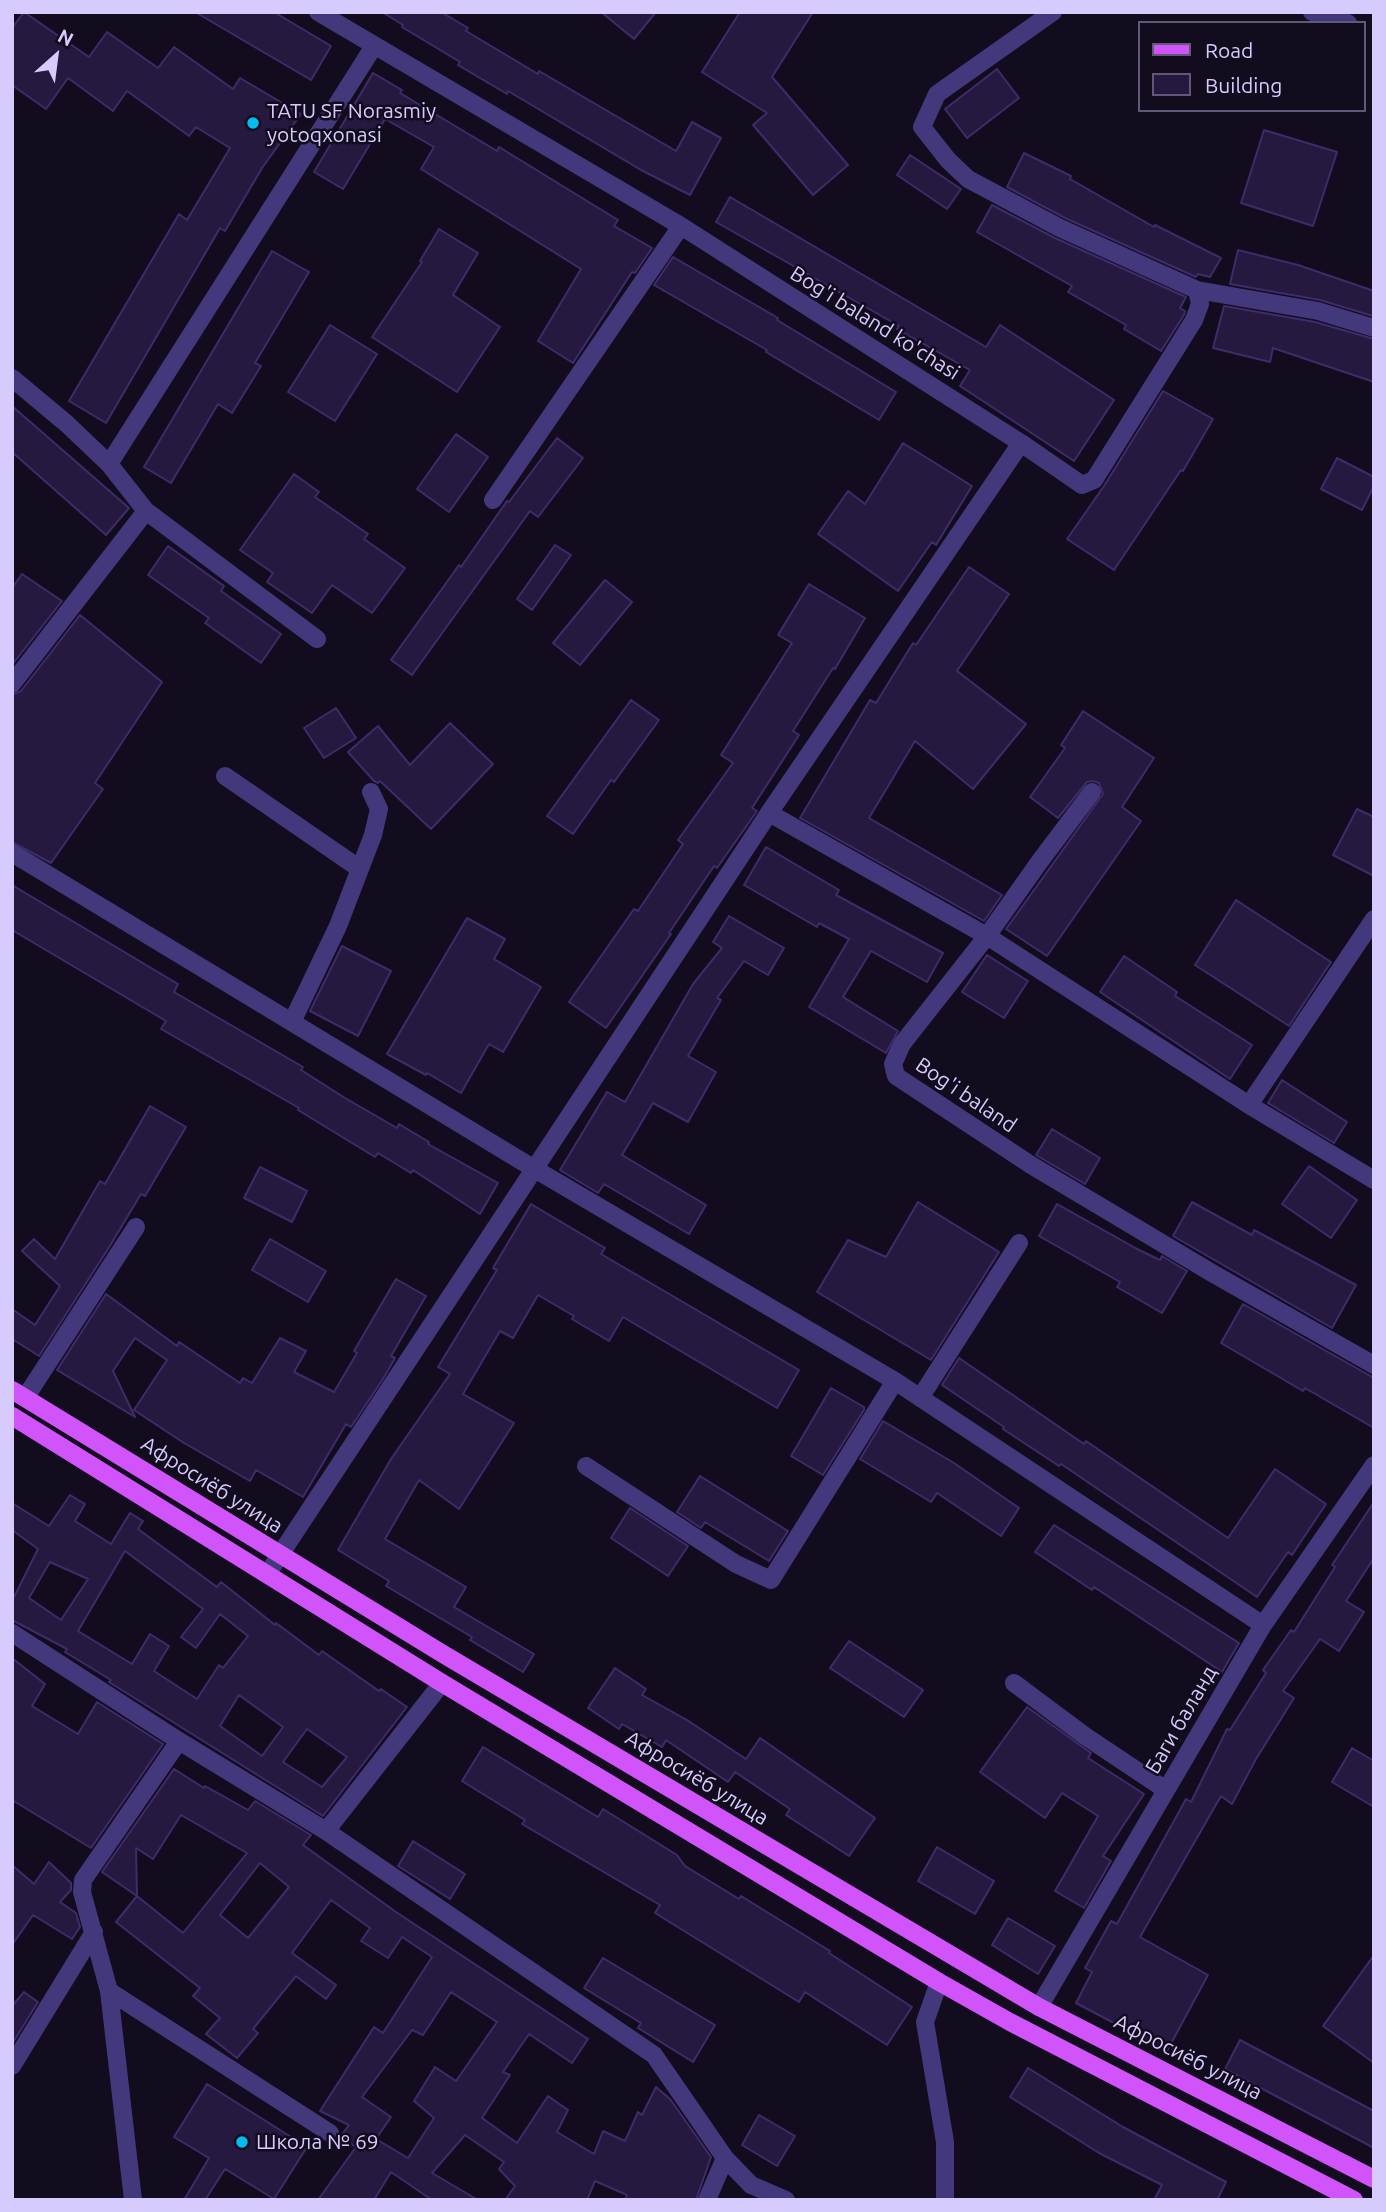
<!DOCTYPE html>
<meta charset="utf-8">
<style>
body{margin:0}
#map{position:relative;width:1386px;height:2212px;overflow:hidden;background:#120c1e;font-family:Ubuntu,sans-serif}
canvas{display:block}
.frame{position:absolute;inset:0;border:14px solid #d7cbfe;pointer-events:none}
.legend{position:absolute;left:1138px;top:21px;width:228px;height:91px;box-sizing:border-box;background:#120c1e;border:2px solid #615878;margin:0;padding:9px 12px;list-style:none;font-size:21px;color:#d7cbfe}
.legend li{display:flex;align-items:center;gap:14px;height:35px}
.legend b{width:35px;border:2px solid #615878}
.north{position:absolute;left:21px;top:21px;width:70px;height:70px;-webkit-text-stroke:5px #120c1e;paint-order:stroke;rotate:28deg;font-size:19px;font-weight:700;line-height:28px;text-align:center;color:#d7cbfe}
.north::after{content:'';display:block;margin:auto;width:24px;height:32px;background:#d7cbfe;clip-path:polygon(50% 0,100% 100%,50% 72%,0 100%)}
</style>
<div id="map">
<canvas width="1386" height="2212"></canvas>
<div class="frame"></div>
<ul class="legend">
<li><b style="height:9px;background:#d154fb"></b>Road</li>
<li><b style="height:19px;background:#25193f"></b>Building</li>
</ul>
<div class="north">N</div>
</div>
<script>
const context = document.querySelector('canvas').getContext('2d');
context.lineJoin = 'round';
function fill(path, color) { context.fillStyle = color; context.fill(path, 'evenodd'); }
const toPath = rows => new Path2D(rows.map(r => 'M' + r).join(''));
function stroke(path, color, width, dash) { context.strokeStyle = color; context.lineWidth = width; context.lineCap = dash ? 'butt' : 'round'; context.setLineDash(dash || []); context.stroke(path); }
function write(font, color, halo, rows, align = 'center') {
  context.font = font + ' Ubuntu,sans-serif'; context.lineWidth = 5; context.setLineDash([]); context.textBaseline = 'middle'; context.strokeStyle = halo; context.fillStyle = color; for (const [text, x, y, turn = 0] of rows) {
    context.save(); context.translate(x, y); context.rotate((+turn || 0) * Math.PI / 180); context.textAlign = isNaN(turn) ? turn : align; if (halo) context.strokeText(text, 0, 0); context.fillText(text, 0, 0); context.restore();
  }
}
const building = toPath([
 [24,12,89,57,107,32,158,68,174,47,233,89,240,78,301,114,262,168,225,231,220,228,106,423,69,401,179,214,187,220,230,148,196,127,189,136,127,91,113,111,68,78,46,109,12,85,12,28,24,12],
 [195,12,274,12,331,46,311,80,195,12],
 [382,12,441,12,468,28,466,31,538,74,539,71,676,151,692,122,721,138,690,195,641,170,508,91,507,94,458,65,460,62,402,27,403,25,382,12],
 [601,12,656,12,634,39,601,12],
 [740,12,813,12,772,77,848,165,813,195,753,125,767,113,702,72,740,12],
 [997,69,1019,98,967,138,945,109,997,69],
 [373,73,402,90,400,93,497,151,499,147,618,220,614,226,652,248,635,273,632,272,573,363,538,341,581,269,421,169,434,147,385,119,343,189,314,172,373,73],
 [1264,130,1337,152,1313,226,1241,203,1264,130],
 [1024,153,1071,176,1070,179,1154,227,1155,225,1221,258,1210,277,1198,274,1196,277,1065,218,1007,187,1024,153],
 [910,155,961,189,947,209,897,175,910,155],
 [730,197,986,347,1000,325,1114,400,1074,461,960,386,970,370,897,329,899,326,716,222,730,197],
 [992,205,1055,238,1186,297,1180,308,1185,311,1184,315,1161,351,1124,329,1126,325,1068,292,1072,286,977,232,992,205],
 [439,229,478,253,453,295,500,327,457,392,372,337,422,262,420,261,439,229],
 [1238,250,1298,265,1374,291,1373,316,1320,300,1230,284,1238,250],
 [272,251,309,272,255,363,261,366,232,413,218,404,171,483,144,467,272,251],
 [673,257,778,318,777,320,896,392,879,420,766,352,767,350,654,285,673,257],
 [1224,306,1315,322,1374,339,1374,382,1273,348,1270,362,1213,348,1224,306],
 [330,325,377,354,335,421,288,392,330,325],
 [1163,391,1213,419,1183,471,1181,470,1114,570,1067,539,1104,486,1163,391],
 [12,406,129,508,106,535,12,452,12,406],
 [456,434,488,457,449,512,417,489,456,434],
 [557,438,583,458,538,517,530,511,412,675,391,660,459,565,461,567,507,501,509,502,557,438],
 [903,443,972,486,936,545,932,542,898,591,818,534,848,491,865,504,903,443],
 [1337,458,1374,477,1374,486,1362,510,1321,489,1337,458],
 [294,474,319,492,315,497,368,534,364,539,405,568,372,613,332,585,312,613,267,582,273,573,240,550,294,474],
 [555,545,571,555,532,610,517,599,555,545],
 [168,546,224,586,221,591,281,634,261,663,205,623,209,618,148,575,168,546],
 [969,567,1009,594,957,671,1026,724,973,789,915,741,869,818,1002,895,984,921,800,818,870,700,876,703,913,643,916,645,969,567],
 [22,574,62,601,12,665,12,588,22,574],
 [605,580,632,602,580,665,553,643,605,580],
 [809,584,865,618,835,669,833,668,793,731,799,735,752,808,757,811,717,868,714,866,669,933,671,934,606,1028,569,1002,634,909,638,911,683,844,678,840,733,763,721,755,792,643,778,635,809,584],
 [80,615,162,682,95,783,103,789,51,863,12,842,12,695,21,691,80,615],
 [631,700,659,720,614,782,611,780,573,834,547,816,631,700],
 [336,708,356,738,324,758,304,728,336,708],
 [1083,711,1154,758,1122,807,1141,821,1047,956,1006,929,1103,794,1099,783,1093,781,1087,782,1058,818,1030,797,1065,748,1061,745,1083,711],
 [450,723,493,764,431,829,380,781,378,783,374,781,348,752,378,726,410,765,450,723],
 [1357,809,1374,817,1374,876,1333,855,1357,809],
 [766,847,839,890,836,895,943,953,927,982,871,951,843,997,898,1031,886,1053,809,1007,849,939,819,923,817,927,744,885,766,847],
 [12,885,178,984,174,992,303,1067,301,1070,345,1098,397,1128,399,1124,429,1142,428,1144,498,1183,480,1214,413,1170,411,1173,378,1153,375,1157,298,1110,299,1108,161,1029,166,1021,12,930,12,885],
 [1236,900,1331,962,1289,1026,1195,965,1236,900],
 [729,916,784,948,768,975,744,961,717,998,721,1000,688,1056,716,1072,688,1122,653,1103,622,1155,706,1205,689,1234,604,1184,598,1193,560,1170,607,1092,625,1102,693,984,722,948,713,942,729,916],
 [467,918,505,939,494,959,541,987,503,1052,489,1044,461,1093,427,1073,426,1075,387,1054,467,918],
 [342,946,391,971,358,1036,310,1011,342,946],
 [987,955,1028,981,1004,1018,962,992,987,955],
 [1124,956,1177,992,1175,996,1252,1045,1230,1079,1100,992,1124,956],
 [1282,1080,1347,1122,1334,1143,1268,1103,1282,1080],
 [150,1106,186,1127,145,1196,141,1194,108,1249,39,1356,12,1339,12,1309,35,1325,60,1286,22,1251,34,1239,55,1259,100,1181,105,1184,150,1106],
 [1052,1129,1100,1158,1085,1184,1036,1155,1052,1129],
 [1309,1166,1357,1200,1331,1238,1282,1204,1309,1166],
 [260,1167,307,1191,292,1222,244,1198,260,1167],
 [918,1202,999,1252,931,1360,817,1292,848,1240,886,1257,918,1202],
 [1192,1202,1252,1235,1254,1230,1356,1285,1332,1328,1173,1236,1192,1202],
 [531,1204,605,1248,601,1254,799,1370,777,1408,623,1317,609,1341,572,1319,574,1316,538,1295,513,1338,500,1331,463,1394,514,1423,459,1509,419,1480,385,1539,466,1587,454,1607,534,1654,523,1672,470,1640,472,1637,386,1586,389,1581,338,1550,391,1459,450,1374,438,1367,497,1270,493,1268,531,1204],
 [1057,1204,1139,1250,1160,1260,1162,1256,1187,1271,1162,1313,1117,1287,1120,1282,1039,1236,1057,1204],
 [270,1239,326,1271,308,1302,252,1270,270,1239],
 [396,1279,426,1296,391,1356,395,1358,383,1379,351,1427,346,1424,303,1497,256,1470,250,1481,184,1443,134,1410,167,1360,135,1338,113,1371,135,1417,57,1370,106,1294,177,1346,179,1342,240,1383,243,1378,252,1383,280,1338,306,1351,294,1372,334,1392,357,1353,354,1351,396,1279],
 [1243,1304,1374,1378,1374,1428,1305,1388,1303,1391,1221,1343,1243,1304],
 [959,1358,1084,1444,1086,1441,1228,1538,1275,1469,1326,1504,1292,1555,1288,1552,1257,1597,1061,1464,1059,1466,1003,1429,1004,1427,942,1385,959,1358],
 [831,1388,864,1407,864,1410,823,1475,791,1456,831,1388],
 [883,1421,954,1463,1019,1508,1001,1536,937,1493,931,1502,860,1459,883,1421],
 [700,1476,788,1531,769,1561,705,1522,701,1528,677,1512,700,1476],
 [70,1495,85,1504,75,1521,111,1544,130,1513,143,1521,138,1529,217,1587,221,1582,275,1625,276,1623,319,1655,322,1651,379,1691,381,1689,407,1707,323,1816,109,1682,111,1680,65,1652,67,1649,12,1620,12,1601,38,1549,12,1530,12,1503,49,1526,70,1495],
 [125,1551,203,1609,181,1637,196,1648,220,1614,248,1636,223,1668,219,1665,197,1699,154,1671,169,1646,150,1634,132,1664,78,1631,125,1551],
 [50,1562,88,1579,61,1620,29,1598,50,1562],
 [239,1695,283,1727,262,1756,220,1726,239,1695],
 [307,1729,347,1757,322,1787,283,1762,307,1729],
 [1374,1502,1374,1558,1346,1601,1364,1612,1339,1651,1320,1639,1283,1691,1294,1698,1256,1759,1232,1804,1221,1796,1140,1937,1208,1975,1167,2051,1076,2003,1092,1972,1085,1968,1111,1921,1117,1924,1186,1799,1191,1802,1227,1729,1230,1730,1266,1673,1263,1670,1291,1630,1294,1632,1335,1567,1332,1565,1374,1502],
 [630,1508,688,1546,668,1576,611,1538,630,1508],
 [1054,1525,1239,1643,1222,1672,1094,1587,1092,1590,1035,1552,1054,1525],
 [849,1641,923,1690,904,1717,830,1668,849,1641],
 [12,1658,45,1684,32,1706,78,1734,97,1702,163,1744,91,1848,12,1800,12,1658],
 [615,1668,646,1689,642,1695,687,1720,746,1759,760,1738,875,1818,849,1856,786,1815,790,1809,735,1772,728,1782,666,1740,662,1747,622,1724,619,1729,588,1708,615,1668],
 [1027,1707,1091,1753,1088,1758,1144,1794,1103,1856,1111,1861,1084,1908,1055,1891,1098,1816,1062,1793,1045,1818,980,1772,1027,1707],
 [483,1747,598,1817,603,1809,677,1855,685,1866,739,1899,741,1896,830,1951,829,1953,912,2007,887,2045,805,1992,799,2002,655,1913,660,1905,522,1824,525,1820,462,1781,483,1747],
 [1352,1748,1374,1761,1374,1807,1332,1782,1352,1748],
 [174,1769,204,1788,205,1786,248,1810,255,1801,311,1835,303,1845,396,1912,588,2039,572,2063,529,2034,503,2072,510,2075,482,2118,517,2143,548,2096,568,2110,557,2132,594,2154,603,2131,625,2141,638,2112,642,2115,656,2087,670,2099,711,2157,696,2200,625,2200,627,2195,595,2181,587,2200,505,2200,515,2186,499,2169,504,2162,465,2135,432,2173,478,2200,432,2200,391,2172,374,2200,318,2200,356,2147,340,2137,349,2125,320,2111,374,2027,383,2033,432,1957,402,1937,388,1958,361,1941,370,1928,331,1900,292,1953,336,1985,326,1999,296,1976,253,2029,258,2033,237,2058,206,2034,220,2018,193,1996,200,1988,116,1922,137,1896,102,1872,174,1769],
 [181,1815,247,1853,183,1933,137,1896,136,1848,153,1859,181,1815],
 [260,1863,289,1887,248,1938,220,1915,260,1863],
 [451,1992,497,2022,456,2081,435,2067,414,2101,434,2118,408,2158,376,2139,391,2117,362,2097,412,2030,423,2035,451,1992],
 [413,1841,465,1874,450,1899,398,1866,413,1841],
 [937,1847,994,1881,975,1914,918,1881,937,1847],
 [49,1862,71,1883,71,1890,60,1902,76,1913,80,1927,72,1939,33,1915,12,1945,12,1865,34,1884,49,1862],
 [1008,1918,1055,1946,1038,1974,992,1945,1008,1918],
 [1374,1955,1374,2063,1323,2026,1374,1955],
 [603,1958,715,2025,693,2062,638,2028,641,2023,584,1988,603,1958],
 [24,1992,38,2002,12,2044,12,2006,24,1992],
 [1240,2040,1374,2111,1374,2148,1225,2069,1240,2040],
 [1028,2068,1123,2127,1226,2182,1217,2200,1154,2200,1162,2185,1099,2153,1010,2097,1028,2068],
 [207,2084,307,2147,274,2199,225,2169,205,2200,184,2200,209,2158,174,2137,207,2084],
 [759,2115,795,2136,777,2166,742,2145,759,2115]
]);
const minor = toPath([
 [1053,12,937,94,922,127,948,160,968,179,1060,228,1197,290,1318,311,1374,328],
 [1312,12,1348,23],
 [12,378,67,424,109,464,146,511,317,639],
 [1021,443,1082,485,1094,480,1194,320,1200,304,1197,290],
 [109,464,374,46],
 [493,500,681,226],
 [12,684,146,511],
 [225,776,360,869],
 [1092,792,1040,861,987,936,1249,1105,1374,1180],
 [769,813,987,936,902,1044,893,1064,896,1076,1031,1165,1212,1273,1374,1365],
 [12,853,533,1168,895,1381,1263,1625],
 [292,1022,338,926,373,835,379,809,371,792],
 [1249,1105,1374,919],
 [25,1398,136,1227],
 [920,1398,1019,1243],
 [586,1466,736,1564,771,1580,895,1381],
 [268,1573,769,813,1021,443,681,226,318,12],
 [12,1633,179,1741,326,1831,654,2055,725,2158,751,2185,786,2200],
 [1014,1683,1085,1736,1166,1790],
 [326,1831,442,1683],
 [939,1982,925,2022,945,2142,945,2200],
 [109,1991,330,2133],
 [1039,2007,1263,1625,1374,1465],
 [12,2066,94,1932],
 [133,2200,109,1991,82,1892,83,1880,179,1741],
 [707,2200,725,2158]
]);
const major = toPath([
 [12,1390,443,1654,1039,2007,1374,2179],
 [12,1416,442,1683,939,1982,1010,2022,1354,2200]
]);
const markers = [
 [253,123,7,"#05bcf0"],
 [242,2142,7,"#05bcf0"]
];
const poiNames = [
 ["TATU SF Norasmiy",267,111],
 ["yotoqxonasi",267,135],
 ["Школа № 69",256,2142]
];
const streetNames = [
 ["Bog'i baland ko'chasi",875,323,32],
 ["Bog'i baland",966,1095,34],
 ["Афросиёб улица",212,1485,32],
 ["Баги баланд",1181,1720,-60],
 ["Афросиёб улица",697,1778,31],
 ["Афросиёб улица",1188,2057,27]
];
fill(building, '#25193f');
stroke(building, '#3f2b6a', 2);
stroke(minor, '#43387c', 18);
stroke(major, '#d154fb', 18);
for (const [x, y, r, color] of markers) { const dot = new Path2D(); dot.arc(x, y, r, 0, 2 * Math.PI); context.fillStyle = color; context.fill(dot); stroke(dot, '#120c1e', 2.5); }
write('21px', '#d7cbfe', '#120c1e', poiNames, 'left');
write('21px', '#d7cbfe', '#120c1e', streetNames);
</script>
